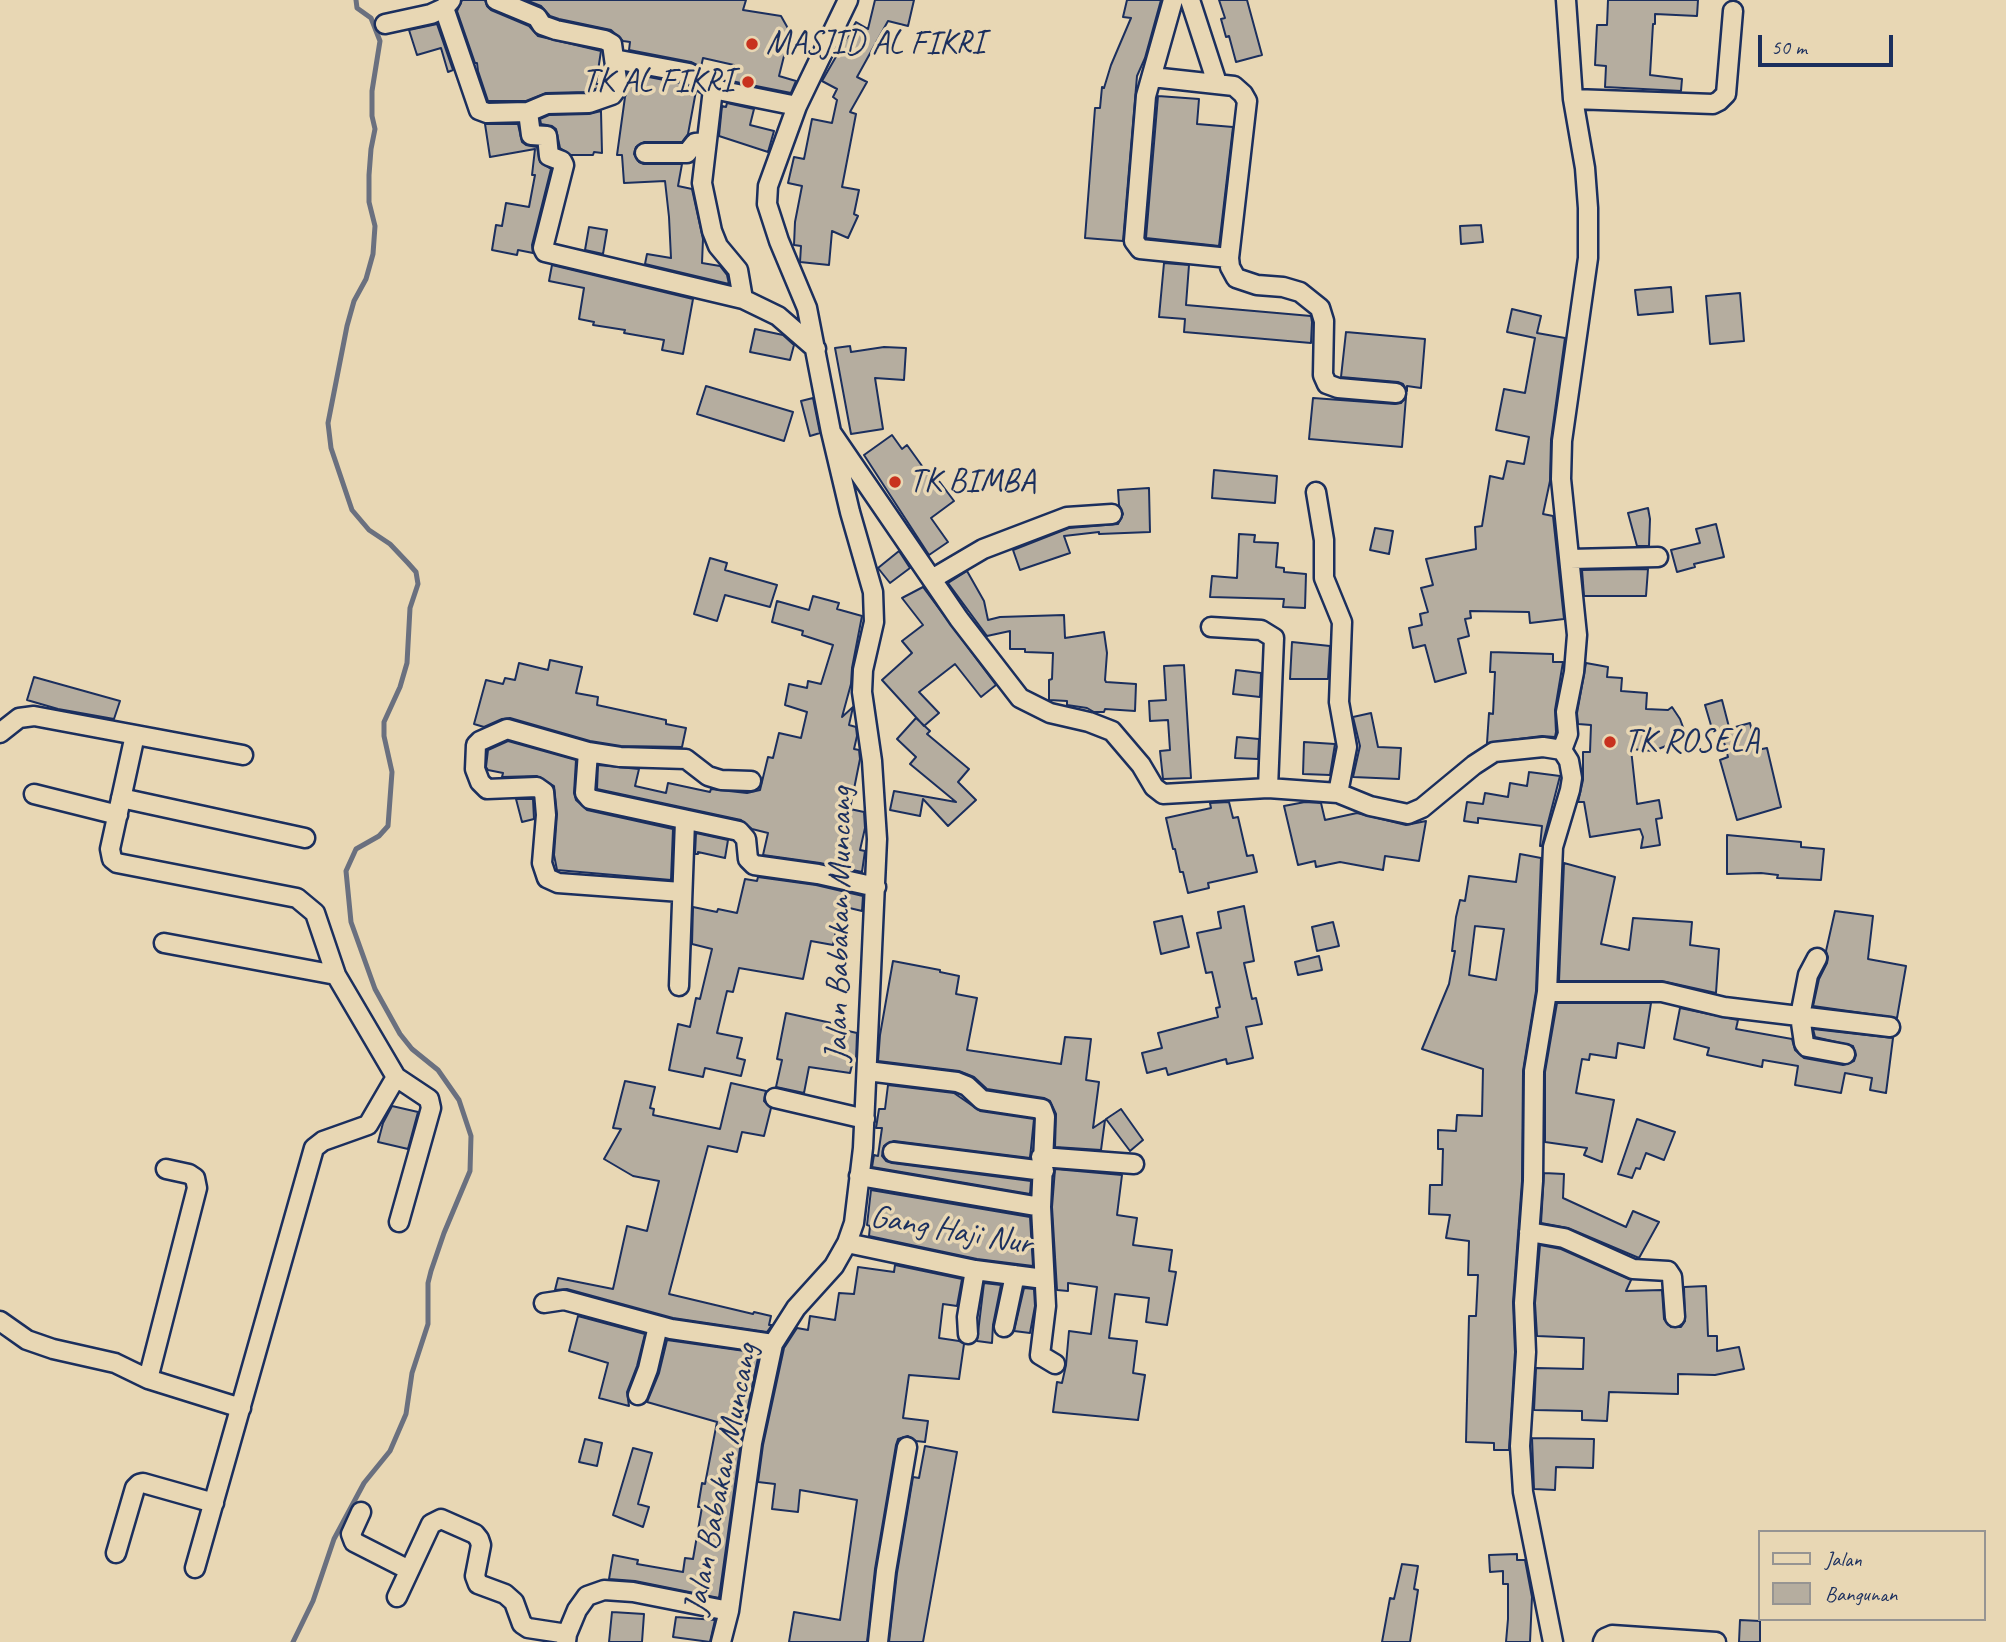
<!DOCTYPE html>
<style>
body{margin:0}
#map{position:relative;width:2006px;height:1642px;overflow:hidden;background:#e8d7b4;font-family:Caveat,sans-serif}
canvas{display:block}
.legend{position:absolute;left:1758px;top:1530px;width:228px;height:91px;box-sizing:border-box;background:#e8d7b4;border:2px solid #969492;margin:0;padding:9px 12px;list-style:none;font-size:21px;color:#1b2f5e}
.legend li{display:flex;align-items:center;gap:14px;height:35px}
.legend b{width:35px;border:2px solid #969492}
.scale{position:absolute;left:1758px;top:35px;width:135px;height:32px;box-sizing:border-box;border:4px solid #1b2f5e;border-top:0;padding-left:9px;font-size:21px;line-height:24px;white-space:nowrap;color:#1b2f5e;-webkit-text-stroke:5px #e8d7b4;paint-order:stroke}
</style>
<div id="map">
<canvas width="2006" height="1642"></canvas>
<ul class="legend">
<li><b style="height:9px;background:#e8d7b4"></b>Jalan</li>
<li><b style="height:19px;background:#b5ad9f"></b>Bangunan</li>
</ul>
<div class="scale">50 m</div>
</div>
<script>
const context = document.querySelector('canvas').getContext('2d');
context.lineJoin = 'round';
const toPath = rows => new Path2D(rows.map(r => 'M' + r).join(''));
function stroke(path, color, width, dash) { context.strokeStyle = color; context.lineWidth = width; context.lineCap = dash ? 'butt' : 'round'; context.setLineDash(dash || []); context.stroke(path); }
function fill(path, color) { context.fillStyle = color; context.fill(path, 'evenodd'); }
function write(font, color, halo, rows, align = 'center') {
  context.font = font + ' Caveat,sans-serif'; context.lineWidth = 7; context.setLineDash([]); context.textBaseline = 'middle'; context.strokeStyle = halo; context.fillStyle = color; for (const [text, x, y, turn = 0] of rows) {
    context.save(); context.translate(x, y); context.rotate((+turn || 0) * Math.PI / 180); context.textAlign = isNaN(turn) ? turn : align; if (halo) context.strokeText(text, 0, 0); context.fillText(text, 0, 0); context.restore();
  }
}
const stream = toPath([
 [293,1642,313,1601,334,1539,364,1483,390,1451,406,1414,412,1373,428,1324,428,1283,431,1271,444,1233,470,1171,471,1136,459,1100,438,1070,412,1049,400,1034,375,989,351,922,346,871,356,849,379,836,388,826,392,772,384,736,384,722,400,687,407,663,410,608,418,584,416,572,408,563,390,544,369,530,352,510,331,448,328,423,347,326,354,301,366,279,373,254,375,226,369,202,369,175,371,149,375,129,372,116,372,91,380,41,371,18,357,8,356,0]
]);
const building = toPath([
 [462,0,485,0,487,6,491,10,529,26,538,36,601,51,596,84,601,84,601,87,587,92,546,93,526,101,488,101,478,71,477,63,475,63,457,11,462,0],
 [526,0,746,0,743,10,781,16,790,32,779,76,796,81,791,93,731,81,734,65,703,58,701,67,691,62,629,50,630,42,623,41,611,30,559,19,550,16,541,6,526,0],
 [875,0,914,0,908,26,888,21,857,77,867,82,850,112,856,114,842,187,859,190,854,214,858,216,848,238,832,231,829,265,800,262,801,246,794,245,795,222,802,186,788,183,794,157,804,159,812,119,832,123,837,100,833,97,837,89,822,81,856,22,868,29,875,0],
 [1127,0,1161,0,1145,58,1137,76,1123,241,1085,238,1095,108,1100,108,1102,87,1104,88,1111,65,1131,18,1123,17,1127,0],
 [1219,0,1247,0,1262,55,1236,62,1229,36,1226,37,1221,19,1225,18,1219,0],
 [1608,0,1698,0,1697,16,1655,14,1655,24,1653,24,1650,75,1682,79,1681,91,1605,87,1606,66,1595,65,1597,25,1607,25,1608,0],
 [437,24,453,70,448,72,441,48,417,55,409,30,437,24],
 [628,73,685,84,696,91,688,134,682,142,644,142,636,147,634,154,639,162,644,164,682,164,678,186,692,189,703,239,702,263,720,266,727,275,729,284,645,264,647,254,671,258,669,217,665,181,624,183,622,155,617,155,625,97,629,86,628,73],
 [1158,96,1199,99,1197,124,1233,127,1219,246,1146,238,1158,96],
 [727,103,754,109,750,125,774,131,768,152,719,136,722,106,726,107,727,103],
 [601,111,602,153,594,152,593,155,571,155,560,148,556,129,552,126,541,124,540,119,549,115,589,114,601,111],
 [485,124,518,124,522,142,526,145,537,147,540,162,551,169,532,245,533,253,518,250,517,255,492,250,496,225,502,226,506,203,529,207,535,175,532,175,535,149,490,157,485,124],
 [1481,225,1483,242,1461,244,1460,226,1481,225],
 [589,227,607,230,603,254,585,250,589,227],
 [1164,263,1189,265,1186,305,1311,316,1312,322,1311,343,1184,332,1185,319,1159,317,1164,263],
 [552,265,693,299,683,354,662,350,664,340,624,333,625,330,593,325,594,322,579,319,584,288,549,281,552,265],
 [1671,287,1673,312,1638,315,1635,290,1671,287],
 [1740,293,1744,341,1710,344,1706,296,1740,293],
 [1512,309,1541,316,1537,333,1565,338,1551,440,1550,481,1543,514,1553,516,1564,619,1530,623,1529,612,1470,611,1471,618,1465,619,1469,636,1458,639,1466,673,1435,682,1425,645,1413,648,1409,628,1422,625,1420,614,1428,612,1421,588,1433,585,1426,559,1476,549,1475,527,1482,526,1490,476,1503,479,1507,461,1524,464,1529,437,1496,430,1504,389,1525,393,1535,338,1507,332,1512,309],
 [755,329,783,335,794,345,790,360,750,352,755,329],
 [1346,332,1425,339,1421,388,1407,386,1407,391,1403,384,1398,382,1341,377,1346,332],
 [850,346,851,352,884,347,906,348,904,380,875,378,883,429,851,434,835,348,850,346],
 [706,386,793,412,784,441,697,414,706,386],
 [1406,397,1402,447,1309,439,1313,398,1395,404,1401,403,1406,397],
 [813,398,820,433,810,436,801,401,813,398],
 [892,435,902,449,907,445,935,484,939,481,954,501,931,518,948,542,929,555,864,455,892,435],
 [1214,470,1277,476,1275,503,1212,498,1214,470],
 [1149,488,1150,532,1099,534,1099,532,1064,536,1070,553,1020,570,1013,550,1069,528,1118,524,1123,514,1119,505,1118,490,1149,488],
 [1648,508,1650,519,1649,546,1637,546,1628,513,1648,508],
 [1716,524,1724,557,1694,564,1695,567,1677,572,1671,550,1700,543,1696,529,1716,524],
 [1375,528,1393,531,1389,554,1370,550,1375,528],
 [1239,534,1255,535,1254,542,1278,543,1276,567,1284,568,1284,572,1306,574,1305,608,1283,607,1284,599,1210,597,1212,576,1237,578,1239,534],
 [899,551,910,568,890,583,878,568,899,551],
 [710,558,727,563,725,570,777,585,770,607,725,595,717,621,694,614,710,558],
 [1648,569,1646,596,1584,596,1582,570,1648,569],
 [967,571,984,601,988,620,1000,617,1064,615,1065,638,1104,632,1107,653,1105,680,1106,682,1136,684,1135,711,1105,709,1104,712,1094,712,1087,708,1067,705,1067,701,1049,700,1049,680,1052,679,1053,653,1025,652,1025,649,1010,649,1010,631,987,636,948,583,967,571],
 [923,587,996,685,981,697,955,664,919,692,939,713,924,726,882,680,912,653,902,641,923,625,902,598,923,587],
 [813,596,839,603,837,609,862,616,852,668,851,684,842,717,853,707,849,725,856,727,857,736,854,749,859,750,860,759,850,809,864,812,865,828,860,850,865,851,862,872,820,863,763,855,768,833,752,829,741,820,597,789,598,765,639,769,635,786,666,793,668,783,710,792,711,789,747,793,760,790,768,757,773,758,779,733,801,738,807,712,785,705,789,684,807,688,808,681,821,684,833,645,802,635,803,631,772,622,777,601,809,610,813,596],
 [1292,642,1330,646,1328,679,1290,679,1292,642],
 [1491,652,1553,654,1553,662,1563,662,1555,710,1556,732,1555,737,1542,736,1487,743,1489,713,1493,714,1495,672,1490,672,1491,652],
 [550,660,582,667,576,693,598,697,597,705,666,720,666,724,686,728,682,747,621,746,590,741,510,718,502,719,484,727,474,724,486,680,503,684,505,678,515,680,519,663,548,670,550,660],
 [1586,663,1608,667,1607,677,1622,678,1621,691,1647,693,1646,709,1668,710,1672,707,1680,719,1687,738,1653,751,1631,749,1637,804,1659,800,1662,818,1656,819,1660,845,1641,848,1643,837,1640,829,1590,837,1584,802,1578,802,1583,780,1583,752,1590,752,1591,725,1578,724,1577,713,1586,663],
 [1184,665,1191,778,1163,779,1160,751,1170,750,1168,720,1150,721,1149,701,1166,700,1164,666,1184,665],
 [1236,670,1261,673,1260,697,1233,694,1236,670],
 [34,677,120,701,114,719,58,709,27,700,34,677],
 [1722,700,1729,727,1713,732,1705,705,1722,700],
 [1371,713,1378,747,1401,748,1399,779,1353,777,1360,746,1353,717,1371,713],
 [916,718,930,731,927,734,969,769,958,782,976,800,948,826,923,799,920,816,890,810,894,791,956,802,910,764,916,757,897,739,916,718],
 [1750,723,1757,750,1767,748,1781,807,1737,820,1720,760,1728,757,1721,731,1750,723],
 [1237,737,1259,739,1258,759,1235,758,1237,737],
 [508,741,576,760,574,793,576,800,587,810,673,829,671,880,557,870,554,855,557,814,554,786,537,776,502,777,503,773,488,770,486,767,488,750,508,741],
 [1304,742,1335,744,1330,775,1303,774,1304,742],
 [1529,772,1560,776,1542,846,1540,846,1542,826,1478,818,1478,823,1464,821,1467,802,1483,804,1485,793,1508,797,1510,783,1527,786,1529,772],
 [516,799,533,799,534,819,522,822,516,799],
 [1229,802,1233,818,1238,817,1247,856,1253,855,1257,872,1208,883,1209,888,1188,893,1183,872,1180,872,1175,849,1173,849,1166,818,1211,808,1210,803,1229,802],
 [1305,802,1321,803,1325,820,1357,813,1406,825,1426,821,1419,861,1385,856,1383,870,1340,862,1316,867,1315,861,1298,865,1284,806,1305,802],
 [696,833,728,840,725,858,698,852,698,854,695,854,696,833],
 [1727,835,1801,842,1801,847,1824,849,1821,880,1777,878,1778,875,1761,873,1727,874,1727,835],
 [1520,854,1541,858,1536,991,1523,1071,1522,1181,1513,1302,1515,1352,1509,1450,1494,1450,1494,1443,1466,1442,1469,1316,1476,1316,1478,1275,1468,1275,1469,1241,1446,1238,1450,1215,1429,1214,1430,1185,1442,1185,1443,1149,1438,1149,1438,1130,1456,1131,1457,1115,1482,1116,1483,1069,1422,1049,1449,984,1455,951,1452,951,1456,917,1460,900,1465,901,1469,876,1516,882,1520,854],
 [1475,926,1504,929,1496,980,1469,975,1475,926],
 [1564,863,1615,877,1601,944,1629,950,1633,918,1692,922,1690,945,1719,949,1716,993,1662,981,1559,981,1564,863],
 [758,877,816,885,863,896,862,911,841,906,833,945,811,941,803,979,739,968,733,992,727,991,717,1033,742,1038,737,1058,745,1060,741,1076,705,1068,703,1077,669,1070,678,1024,690,1027,696,998,700,999,712,949,692,944,693,907,717,912,718,909,737,913,745,879,757,881,758,877],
 [1244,906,1254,961,1244,963,1252,999,1256,998,1262,1024,1246,1027,1253,1058,1227,1064,1226,1059,1168,1075,1166,1068,1147,1073,1142,1053,1162,1048,1158,1033,1218,1017,1216,1008,1220,1007,1212,972,1206,973,1197,933,1221,928,1218,912,1244,906],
 [1835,911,1873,916,1868,959,1906,966,1897,1018,1813,1006,1819,979,1827,963,1828,957,1826,951,1835,911],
 [1182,916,1189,947,1161,954,1154,922,1182,916],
 [1333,922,1339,946,1317,951,1312,927,1333,922],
 [1319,956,1322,970,1298,975,1295,962,1319,956],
 [893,961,940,970,940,972,959,976,956,994,977,998,967,1050,1061,1064,1065,1037,1091,1039,1086,1080,1099,1082,1093,1128,1105,1120,1101,1150,1055,1147,1056,1114,1050,1101,1044,1098,987,1089,974,1077,959,1071,878,1061,880,1035,893,961],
 [1557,1003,1651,1003,1644,1048,1618,1043,1616,1058,1590,1054,1589,1060,1582,1059,1576,1093,1614,1100,1602,1162,1584,1155,1587,1148,1545,1142,1545,1072,1557,1003],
 [1680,1008,1738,1020,1736,1029,1792,1039,1795,1050,1804,1058,1843,1065,1854,1061,1856,1055,1853,1046,1815,1037,1813,1029,1893,1038,1886,1093,1870,1090,1872,1078,1845,1073,1841,1093,1795,1085,1798,1066,1763,1060,1762,1067,1707,1055,1709,1048,1674,1039,1680,1008],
 [786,1013,836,1024,835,1028,857,1033,856,1062,853,1061,850,1073,809,1067,804,1093,776,1087,782,1060,777,1059,786,1013],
 [625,1081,655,1087,650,1108,654,1109,653,1115,720,1129,731,1083,766,1091,764,1101,771,1108,764,1136,742,1132,737,1152,708,1146,669,1294,753,1314,754,1312,771,1316,769,1325,772,1325,767,1332,673,1318,567,1289,555,1290,558,1278,613,1289,627,1226,647,1231,659,1181,633,1176,604,1159,621,1129,613,1128,625,1081],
 [888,1085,954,1093,980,1111,1034,1119,1030,1158,894,1141,884,1146,882,1156,886,1161,892,1163,1031,1181,1030,1194,872,1167,874,1155,878,1156,882,1128,876,1128,879,1109,885,1109,888,1085],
 [392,1106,418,1112,408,1149,378,1142,383,1123,392,1106],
 [1121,1109,1143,1140,1130,1151,1106,1119,1121,1109],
 [1637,1119,1675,1132,1664,1160,1646,1153,1640,1169,1636,1168,1632,1178,1618,1174,1637,1119],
 [1055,1169,1122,1175,1117,1215,1137,1218,1133,1245,1172,1250,1169,1271,1176,1272,1167,1325,1146,1322,1149,1298,1115,1294,1109,1338,1137,1341,1133,1373,1145,1375,1138,1420,1053,1412,1057,1382,1062,1383,1066,1365,1069,1331,1091,1334,1097,1287,1068,1283,1068,1291,1057,1290,1052,1207,1055,1169],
 [1544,1173,1564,1174,1563,1198,1626,1227,1633,1211,1659,1222,1639,1258,1568,1228,1541,1223,1544,1173],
 [871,1190,1030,1217,1033,1266,977,1259,869,1236,870,1226,867,1225,871,1190],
 [1540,1245,1561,1249,1631,1280,1626,1291,1662,1290,1664,1319,1671,1327,1681,1327,1685,1321,1684,1287,1706,1286,1708,1336,1717,1336,1717,1351,1739,1347,1744,1369,1715,1375,1678,1374,1678,1394,1609,1392,1607,1421,1582,1420,1582,1411,1534,1410,1536,1368,1583,1369,1584,1338,1537,1336,1535,1303,1540,1245],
 [895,1265,962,1279,957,1306,943,1304,939,1338,959,1341,964,1344,959,1379,909,1375,903,1418,928,1421,925,1442,916,1441,908,1436,898,1439,896,1445,875,1569,867,1642,789,1642,794,1612,840,1620,857,1500,800,1490,798,1512,772,1509,775,1484,758,1482,763,1445,784,1348,797,1328,808,1330,810,1316,835,1320,839,1293,854,1294,858,1267,894,1272,895,1265],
 [984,1283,1001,1285,993,1325,992,1343,977,1341,984,1283],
 [1024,1288,1034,1289,1035,1306,1030,1333,1014,1331,1024,1288],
 [578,1316,645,1334,637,1366,627,1392,629,1406,599,1398,608,1363,569,1351,578,1316],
 [667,1340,759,1353,741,1441,719,1598,635,1581,609,1579,613,1555,638,1560,637,1564,683,1572,685,1558,693,1559,702,1507,698,1507,702,1483,705,1484,717,1422,647,1402,659,1373,667,1340],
 [1532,1438,1594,1439,1593,1468,1556,1467,1555,1490,1534,1489,1532,1438],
 [585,1439,602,1443,597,1466,579,1462,585,1439],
 [925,1446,957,1452,923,1642,889,1642,897,1573,913,1477,919,1478,925,1446],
 [633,1448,652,1453,638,1504,649,1507,643,1527,613,1515,633,1448],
 [1517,1554,1517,1560,1525,1560,1532,1597,1530,1642,1506,1642,1508,1619,1508,1584,1503,1584,1503,1571,1490,1572,1489,1555,1517,1554],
 [1402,1564,1418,1566,1414,1589,1418,1590,1410,1642,1382,1642,1390,1598,1394,1599,1402,1564],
 [612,1612,644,1614,642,1642,609,1642,612,1612],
 [676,1617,715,1620,710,1642,673,1637,676,1617],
 [1740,1620,1760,1621,1760,1642,1739,1642,1740,1620]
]);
const minor = toPath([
 [496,0,537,17,542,25,556,30,605,40,612,44,618,87,612,95,589,103,547,104,528,112,531,135,547,136,549,156,562,161,564,165,543,248,545,252,743,299,778,316,816,349],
 [1173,0,1146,96,1134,241,1140,249,1229,258],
 [1190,0,1217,83],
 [444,8,479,110,487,113,528,112],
 [385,24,431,14,444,8,451,0],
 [614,59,689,73,713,89,797,106],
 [1152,77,1234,86,1243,94,1247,101,1229,258,1230,267,1236,278,1257,285,1283,287,1300,292,1320,308,1324,321,1323,375,1327,384,1338,388,1396,393],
 [713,89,702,183,712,231,718,246,738,270,743,299],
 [1573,99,1713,104,1719,101,1726,94,1733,11],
 [645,153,687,153,695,143,706,142],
 [831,432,959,619,1020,698,1050,713,1089,722,1112,731,1141,765,1154,787,1163,794,1268,788,1338,793,1370,806,1408,814,1422,808,1474,765,1494,752,1543,747,1562,750,1569,761,1572,778,1570,790,1553,847,1547,992,1534,1071,1533,1181,1524,1303,1526,1352,1520,1446,1523,1492,1553,1642],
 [1316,492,1324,540,1324,578,1342,622,1339,702,1347,747,1338,793],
 [1570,559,1658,557],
 [932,579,983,549,1067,517,1112,514],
 [1211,627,1261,630,1274,638,1268,788],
 [0,733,19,718,34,716,243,755],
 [135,735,110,849,112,859,117,863,297,898,315,913,336,975,396,1077,429,1099,431,1108,399,1222],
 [1562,750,1568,734,1566,712,1574,672,1577,635,1561,479,1562,441,1588,258,1588,208,1585,168,1573,99,1566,0],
 [588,752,585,793,590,799,739,831,746,839,748,859,754,865,818,874,876,887],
 [34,794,118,815],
 [121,798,305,838],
 [681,892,558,883,547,878,542,863,546,815,544,792,537,787,487,789,480,782,475,769,476,745,480,741,507,729,588,752,620,757,686,759,708,776,721,780,751,781],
 [164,943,336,975],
 [1817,958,1808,975,1800,1016,1804,1043,1807,1047,1845,1054],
 [679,986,685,821],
 [1547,992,1662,992,1724,1007,1890,1027],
 [867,1071,957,1082,967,1086,982,1100,1042,1109,1045,1117,1041,1207,1046,1306,1040,1355,1055,1364],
 [775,1098,865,1119],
 [893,1152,1044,1171],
 [1041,1157,1134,1164],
 [859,1176,1041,1207],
 [1529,1232,1564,1238,1633,1269,1668,1271,1672,1277,1675,1317],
 [847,1243,975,1270,1044,1279],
 [544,1303,564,1300,671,1329,773,1344],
 [0,1321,27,1340,53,1349,115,1363,148,1379,241,1408],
 [1004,1327,1015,1275],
 [968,1334,967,1317,975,1270],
 [148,1379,197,1188,195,1178,189,1174,166,1169],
 [638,1395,648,1369,658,1326],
 [361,1512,351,1534,354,1542,409,1570],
 [116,1553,135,1488,139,1484,143,1483,214,1503],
 [195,1568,314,1148,323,1141,368,1125,396,1077],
 [397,1597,431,1524,441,1519,475,1534,479,1539,481,1545,475,1576,478,1584,505,1594,514,1602,522,1624,528,1628,567,1634],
 [566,1642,567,1634,577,1610,587,1596,604,1590,633,1592,729,1611],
 [721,1642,729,1611,752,1443,773,1344,796,1308,834,1266,847,1243,854,1223,863,1148,877,839,872,761,862,692,863,670,874,622,873,592,850,512,831,432,807,308,779,241,767,204,768,186,797,106,848,0],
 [878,1642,886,1571,907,1447],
 [1603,1642,1605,1638,1612,1635,1716,1642]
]);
const markers = [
 [752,44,7,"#c8321e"],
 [748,82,7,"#c8321e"],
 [895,482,7,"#c8321e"],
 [1610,742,7,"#c8321e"]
];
const poiNames = [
 ["MASJID AL FIKRI",766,44],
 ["TK AL FIKRI",734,82,"right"],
 ["TK BIMBA",909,482],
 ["TK ROSELA",1624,742]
];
const streetNames = [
 ["Jalan Babakan Muncang",840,924,-89],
 ["Gang Haji Nur",951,1231,10],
 ["Jalan Babakan Muncang",722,1479,-79]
];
stroke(stream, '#6a707f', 5);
fill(building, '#b5ad9f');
stroke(building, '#1b2f5e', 2);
stroke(minor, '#1b2f5e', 23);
stroke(minor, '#e8d7b4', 18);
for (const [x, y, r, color] of markers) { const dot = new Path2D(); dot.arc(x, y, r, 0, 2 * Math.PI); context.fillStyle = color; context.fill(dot); stroke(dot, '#e8d7b4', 2.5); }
write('33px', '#1b2f5e', '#e8d7b4', poiNames, 'left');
write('33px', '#1b2f5e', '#e8d7b4', streetNames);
</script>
